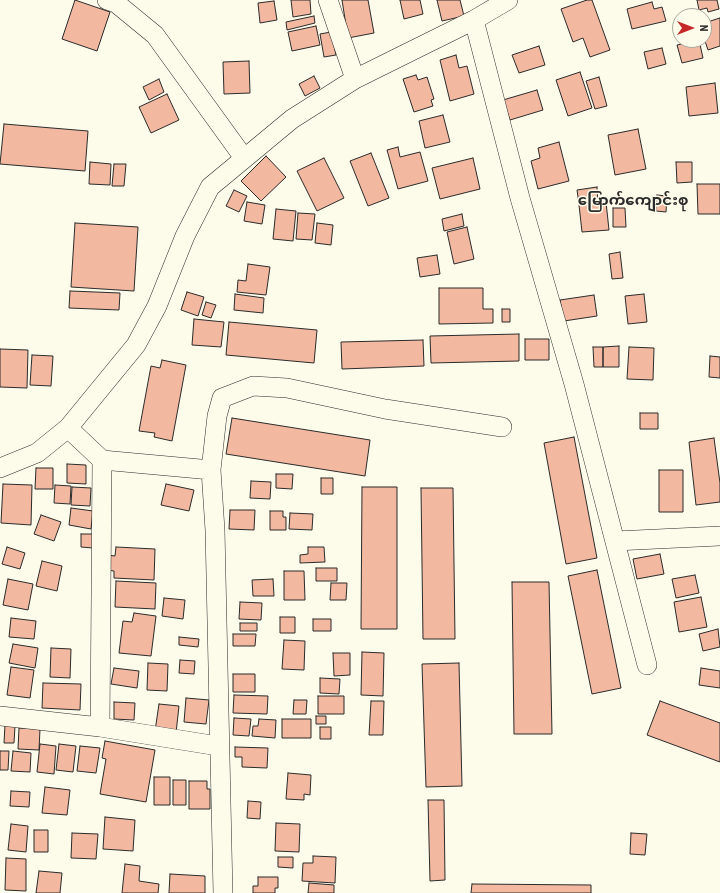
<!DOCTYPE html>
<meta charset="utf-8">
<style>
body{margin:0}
#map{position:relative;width:720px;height:893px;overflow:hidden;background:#fdfbea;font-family:"Roboto Condensed",sans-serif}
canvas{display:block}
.north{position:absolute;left:672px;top:8px;width:40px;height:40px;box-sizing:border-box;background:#fdfbea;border:1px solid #a9a89e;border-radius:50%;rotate:90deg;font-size:11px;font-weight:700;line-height:16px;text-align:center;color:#2b2b2b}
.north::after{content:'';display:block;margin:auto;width:14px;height:18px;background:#c62828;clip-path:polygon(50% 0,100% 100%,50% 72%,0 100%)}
</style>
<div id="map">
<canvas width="720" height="893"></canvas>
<div class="north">N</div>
</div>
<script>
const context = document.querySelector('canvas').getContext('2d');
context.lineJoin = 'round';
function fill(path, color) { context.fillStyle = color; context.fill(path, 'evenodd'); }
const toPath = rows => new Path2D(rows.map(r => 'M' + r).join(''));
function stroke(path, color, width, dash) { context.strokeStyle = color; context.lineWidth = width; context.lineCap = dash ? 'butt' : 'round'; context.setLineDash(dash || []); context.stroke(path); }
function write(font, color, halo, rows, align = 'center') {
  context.font = font + ' "Roboto Condensed","Noto Sans Myanmar",sans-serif'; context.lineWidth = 3; context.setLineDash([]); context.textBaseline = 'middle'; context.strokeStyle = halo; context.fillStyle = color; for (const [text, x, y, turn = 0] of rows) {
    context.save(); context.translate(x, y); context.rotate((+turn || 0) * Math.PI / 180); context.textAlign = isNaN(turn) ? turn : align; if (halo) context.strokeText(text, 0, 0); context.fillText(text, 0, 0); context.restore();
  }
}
const building = toPath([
 [75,0,110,12,97,51,62,39,75,0],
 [291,0,310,0,311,14,293,17,291,0],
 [342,0,368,0,374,33,348,38,342,0],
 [400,0,420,0,423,14,404,19,400,0],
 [437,0,460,0,464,16,442,21,437,0],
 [587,0,592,0,610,50,590,57,583,38,573,42,561,9,587,0],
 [697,0,717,0,719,9,708,12,707,8,699,10,697,0],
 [274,1,277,20,260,23,258,3,274,1],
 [652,2,654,9,662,7,666,21,632,29,627,9,652,2],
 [314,16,315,23,287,30,286,22,314,16],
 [720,18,720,46,708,50,704,38,704,23,720,18],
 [316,26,320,45,292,51,288,32,316,26],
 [331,32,336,55,324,57,320,34,331,32],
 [699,40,703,58,682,63,677,45,699,40],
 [539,46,545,65,519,73,512,55,539,46],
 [662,48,666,64,648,69,644,52,662,48],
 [456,55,459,68,467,66,474,94,450,101,440,60,456,55],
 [249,61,250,93,224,94,223,62,249,61],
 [580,72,592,108,568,116,556,80,580,72],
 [416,75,418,80,427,77,434,99,431,100,433,106,414,112,403,79,416,75],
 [314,76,320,88,305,96,299,84,314,76],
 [599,77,607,106,595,109,586,81,599,77],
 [159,79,164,92,149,100,143,87,159,79],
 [715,83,718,113,689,116,686,87,715,83],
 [537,90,543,110,510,120,503,100,537,90],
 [167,94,179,120,151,133,139,107,167,94],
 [443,115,450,142,425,148,419,121,443,115],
 [4,124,88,131,85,171,0,164,4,124],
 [638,129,646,169,615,175,608,135,638,129],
 [559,142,569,181,538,189,531,161,540,158,538,148,559,142],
 [398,147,400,157,420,152,428,181,398,189,387,150,398,147],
 [371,153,389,198,368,206,350,161,371,153],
 [266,156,286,177,261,201,241,181,266,156],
 [324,158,344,198,317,211,297,171,324,158],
 [473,158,480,189,440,199,432,168,473,158],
 [90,162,111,164,110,185,89,184,90,162],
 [676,162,692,162,692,182,677,183,676,162],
 [114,164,126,164,124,186,112,186,114,164],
 [697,184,720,184,720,214,698,214,697,184],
 [597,187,598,202,579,204,577,190,597,187],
 [234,190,247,196,239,212,226,206,234,190],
 [657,195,667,196,666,212,656,211,657,195],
 [247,202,265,205,262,224,244,221,247,202],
 [606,202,609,230,582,232,579,205,606,202],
 [613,208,625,208,626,227,613,227,613,208],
 [276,209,296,211,293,241,273,239,276,209],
 [298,213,315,214,312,240,296,239,298,213],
 [462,214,464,226,444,231,442,219,462,214],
 [75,223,138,227,134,291,71,287,75,223],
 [317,223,333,225,331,245,315,243,317,223],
 [467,227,474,259,454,264,447,232,467,227],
 [620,252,623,278,612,279,609,254,620,252],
 [437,255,440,274,420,277,417,258,437,255],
 [248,264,270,267,266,295,237,292,238,280,246,281,248,264],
 [439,288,483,288,483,309,493,309,493,323,439,324,439,288],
 [70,291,120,293,119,310,69,308,70,291],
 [187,292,204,297,198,316,181,310,187,292],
 [235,294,264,298,263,313,234,310,235,294],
 [644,294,647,322,628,324,625,296,644,294],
 [594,295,597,316,564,321,560,300,594,295],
 [206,302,216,305,211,318,202,315,206,302],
 [502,309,510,309,510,322,502,322,502,309],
 [194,319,224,322,221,347,192,345,194,319],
 [229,322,317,330,314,363,226,355,229,322],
 [519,334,519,361,431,363,430,336,519,334],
 [525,339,549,339,549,360,525,360,525,339],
 [423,340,424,366,342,369,341,342,423,340],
 [619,346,619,367,603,367,603,347,619,346],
 [593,347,603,347,603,367,594,367,593,347],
 [629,347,654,348,653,380,627,379,629,347],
 [0,349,28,350,27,388,0,387,0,349],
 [32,355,53,356,51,386,30,385,32,355],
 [710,356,720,357,720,378,709,377,710,356],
 [162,360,186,365,172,441,154,437,155,433,139,431,151,366,160,368,162,360],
 [640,413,658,413,658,429,640,429,640,413],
 [232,418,370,440,365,476,226,454,232,418],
 [574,437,597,558,566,564,544,443,574,437],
 [714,438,720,483,720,502,696,505,689,442,714,438],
 [67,464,86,465,86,484,67,483,67,464],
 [36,468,53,468,53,489,35,489,36,468],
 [659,470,683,470,683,512,659,512,659,470],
 [276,474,293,474,292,489,276,488,276,474],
 [321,478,333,478,333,494,321,494,321,478],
 [251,481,271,482,270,499,250,498,251,481],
 [3,484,32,485,31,525,1,523,3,484],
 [166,484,194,490,189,511,161,505,166,484],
 [55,485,71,486,70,504,54,503,55,485],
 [72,487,91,488,90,506,71,505,72,487],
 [362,487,397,487,397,629,361,629,362,487],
 [421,488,453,488,455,639,423,639,421,488],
 [71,508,93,511,91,529,69,525,71,508],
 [230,510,255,510,254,530,229,529,230,510],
 [270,511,283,511,283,517,286,517,286,530,270,530,270,511],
 [290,513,313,514,312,530,289,529,290,513],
 [41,515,61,522,54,541,34,534,41,515],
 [81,534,93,534,93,548,81,547,81,534],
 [7,547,25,553,20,569,2,564,7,547],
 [116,547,155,549,154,580,114,578,114,571,106,570,107,555,115,556,116,547],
 [308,547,324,547,325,562,300,563,300,555,308,554,308,547],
 [660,554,664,574,637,579,633,559,660,554],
 [42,561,62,566,57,591,36,586,42,561],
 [316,568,337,568,337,581,316,581,316,568],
 [597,570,621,688,592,694,568,576,597,570],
 [284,571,304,571,305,600,284,600,284,571],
 [695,575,699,593,676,598,672,579,695,575],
 [8,579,33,584,28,610,3,605,8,579],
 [273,579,274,596,253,596,252,580,273,579],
 [116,581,156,583,155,609,115,607,116,581],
 [512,582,549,582,552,734,514,734,512,582],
 [331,583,347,583,346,600,330,600,331,583],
 [701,597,707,627,679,632,674,602,701,597],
 [164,598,185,600,183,619,162,616,164,598],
 [240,602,262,603,261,620,239,619,240,602],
 [134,613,156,616,151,656,119,653,123,621,132,622,134,613],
 [280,617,295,617,295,633,280,633,280,617],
 [11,618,36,621,34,639,9,637,11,618],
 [313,619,331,619,331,631,313,631,313,619],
 [240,623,257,623,257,631,240,631,240,623],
 [718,629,720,647,703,651,699,634,718,629],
 [233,634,256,634,255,646,233,646,233,634],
 [179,637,199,639,198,647,179,645,179,637],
 [284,640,305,641,304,670,282,669,284,640],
 [13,644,38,648,35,668,9,663,13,644],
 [51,648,71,649,70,678,50,677,51,648],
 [362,652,384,653,383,696,361,695,362,652],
 [333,653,350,653,350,675,334,676,333,653],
 [180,660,195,661,194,674,179,673,180,660],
 [148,663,168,664,167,691,147,690,148,663],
 [459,663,462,786,426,787,422,664,459,663],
 [11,667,34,670,30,698,7,695,11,667],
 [114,668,139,671,137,688,111,684,114,668],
 [701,668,720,671,720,688,699,685,701,668],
 [233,674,255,674,255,692,233,692,233,674],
 [320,678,340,679,339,694,320,693,320,678],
 [43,683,81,684,80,710,42,708,43,683],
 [234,695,268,696,267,714,233,713,234,695],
 [318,696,344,696,344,714,318,714,318,696],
 [186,698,209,700,206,724,184,722,186,698],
 [294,700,307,700,306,714,293,714,294,700],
 [371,701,384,701,383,735,369,735,371,701],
 [660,701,720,723,720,762,647,735,660,701],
 [114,702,135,703,134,720,114,719,114,702],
 [159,704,179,706,176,733,155,731,159,704],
 [316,716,326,716,326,724,316,724,316,716],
 [234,718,251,719,249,736,233,735,234,718],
 [259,719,276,720,275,738,252,736,253,726,258,726,259,719],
 [282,719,311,719,311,738,282,738,282,719],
 [5,725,15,726,14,743,4,743,5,725],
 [320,727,331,727,331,739,320,739,320,727],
 [19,728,40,729,39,750,18,749,19,728],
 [105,741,155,750,146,802,100,794,106,759,102,758,105,741],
 [40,744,56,746,54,774,37,772,40,744],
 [59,744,76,746,73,772,56,770,59,744],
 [80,746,100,748,96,773,77,771,80,746],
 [235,747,268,748,267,768,242,767,242,757,235,757,235,747],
 [0,751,9,751,8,770,0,770,0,751],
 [13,751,31,753,30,772,11,771,13,751],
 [288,773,311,775,310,795,304,794,304,800,286,799,288,773],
 [154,777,170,777,170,805,154,805,154,777],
 [173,780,186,780,186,805,173,805,173,780],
 [189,781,207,781,207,789,210,789,210,809,189,809,189,781],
 [45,787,70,790,67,815,42,813,45,787],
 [11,791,30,792,29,807,10,806,11,791],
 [428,800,444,800,445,880,430,881,428,800],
 [248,801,261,802,260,819,247,818,248,801],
 [105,817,135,820,133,851,103,849,105,817],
 [276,823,300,824,299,852,275,851,276,823],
 [11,824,28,826,26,852,8,850,11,824],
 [34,830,48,830,48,852,34,852,34,830],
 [72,833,98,834,96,859,71,858,72,833],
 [631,833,647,834,645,855,630,854,631,833],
 [313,856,336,857,335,883,302,881,303,863,313,863,313,856],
 [278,857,293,857,293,868,278,867,278,857],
 [6,858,26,859,26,891,5,890,6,858],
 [125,864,140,866,139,881,159,884,158,893,122,893,125,864],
 [39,871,62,873,60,893,36,893,39,871],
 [170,874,205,876,205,893,169,893,170,874],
 [258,877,278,877,278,888,275,888,275,893,253,893,253,886,258,886,258,877],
 [309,883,334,885,334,893,308,893,309,883],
 [472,884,591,885,591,893,471,893,472,884]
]);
const minor = toPath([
 [107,0,116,3,155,35,244,158],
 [328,0,355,79],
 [474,20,520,198,574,384,647,665],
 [68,428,102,460,211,470,215,530,223,893],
 [0,468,37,453,68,428,136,345,157,306,185,236,210,187,292,119,355,79,474,20,508,0],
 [211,470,217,416,222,398,253,386,287,388,385,409,502,427],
 [615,541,720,536],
 [0,716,100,727,218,746],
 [100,727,102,460]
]);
const quarterNames = [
 ["မြောက်ကျောင်းစု",633,201]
];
fill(building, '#f2b8a0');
stroke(building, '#2b2b2b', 1);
stroke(minor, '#2b2b2b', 20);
stroke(minor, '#fdfbea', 19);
write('bold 15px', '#2b2b2b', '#fdfbea', quarterNames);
</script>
